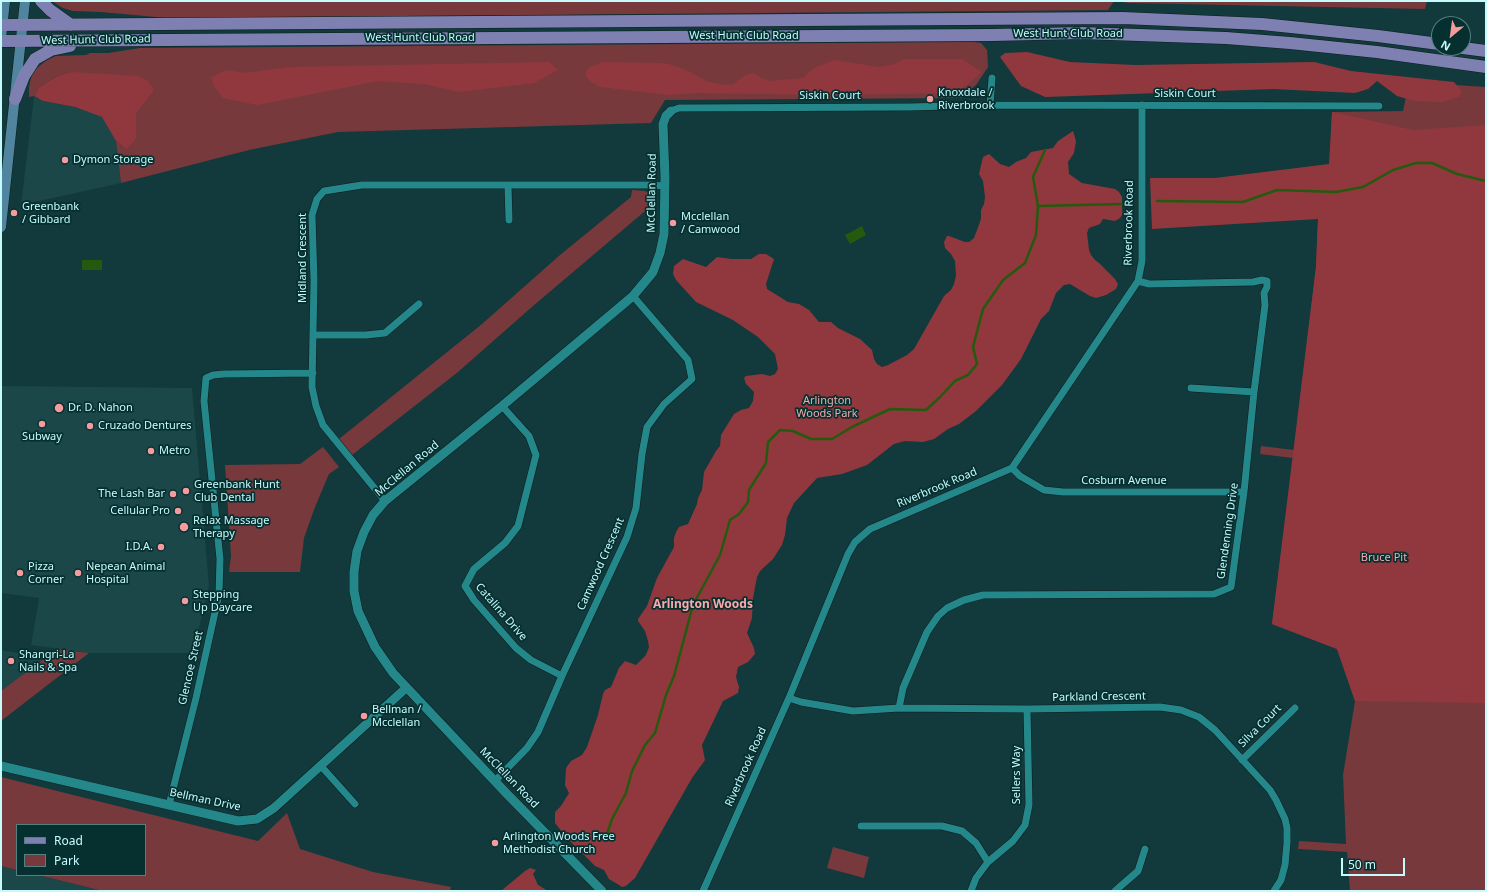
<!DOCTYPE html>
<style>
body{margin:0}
#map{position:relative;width:1487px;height:892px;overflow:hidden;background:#12393b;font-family:"Noto Sans",sans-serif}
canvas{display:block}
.frame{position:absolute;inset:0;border:2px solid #c5fbfd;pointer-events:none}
.legend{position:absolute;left:16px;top:824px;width:130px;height:52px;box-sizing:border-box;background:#062f30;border:1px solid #528182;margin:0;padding:5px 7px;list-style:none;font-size:12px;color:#c5fbfd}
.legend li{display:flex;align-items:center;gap:8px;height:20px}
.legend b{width:20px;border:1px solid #528182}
.north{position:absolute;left:1431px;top:16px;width:40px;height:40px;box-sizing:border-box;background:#062f30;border:1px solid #528182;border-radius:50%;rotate:209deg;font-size:11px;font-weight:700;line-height:16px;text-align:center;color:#c5fbfd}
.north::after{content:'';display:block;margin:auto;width:14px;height:18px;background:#f59b9d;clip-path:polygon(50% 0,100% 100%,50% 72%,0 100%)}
.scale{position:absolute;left:1341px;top:858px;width:64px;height:18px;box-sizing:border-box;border:2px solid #c5fbfd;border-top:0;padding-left:5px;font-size:12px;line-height:14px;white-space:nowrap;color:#c5fbfd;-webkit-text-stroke:3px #062f30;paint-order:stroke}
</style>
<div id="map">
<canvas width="1487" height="892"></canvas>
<div class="frame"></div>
<ul class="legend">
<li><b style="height:5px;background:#7e80b2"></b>Road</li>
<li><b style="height:11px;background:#78393c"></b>Park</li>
</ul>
<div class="north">N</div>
<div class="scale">50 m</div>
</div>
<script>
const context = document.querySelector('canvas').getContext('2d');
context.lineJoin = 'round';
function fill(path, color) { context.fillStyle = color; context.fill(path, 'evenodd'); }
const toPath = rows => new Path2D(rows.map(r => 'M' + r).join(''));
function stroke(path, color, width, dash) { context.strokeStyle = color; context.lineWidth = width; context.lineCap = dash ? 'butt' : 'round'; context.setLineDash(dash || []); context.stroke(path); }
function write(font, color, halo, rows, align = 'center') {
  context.font = font + ' "Noto Sans",sans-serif'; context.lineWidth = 3.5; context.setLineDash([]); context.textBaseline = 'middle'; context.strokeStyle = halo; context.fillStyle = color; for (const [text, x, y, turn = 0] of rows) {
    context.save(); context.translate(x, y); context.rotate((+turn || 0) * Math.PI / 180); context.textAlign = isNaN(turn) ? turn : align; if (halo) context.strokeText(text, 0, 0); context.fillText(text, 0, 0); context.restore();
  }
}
const built = toPath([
 [34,96,43,101,75,107,103,117,116,141,121,183,21,205],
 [1,386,192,388,209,586,193,653,89,653,31,645,39,598,1,593],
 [1,650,46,658,1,691],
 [1,866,17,870,17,875,38,875,103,891,1,891]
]);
const green = toPath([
 [52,1,1427,1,1425,9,1129,3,1114,1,1108,10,166,18,101,12,73,11,63,8],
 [974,42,981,43,987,50,988,67,976,85,961,98,665,100,651,123,338,132,249,150,121,183,116,141,127,150,136,139,136,114,154,91,70,72,57,76,38,88,34,96,29,97,29,87,32,74,37,68,47,60,56,56,86,55,90,53,108,53,140,48],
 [1409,82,1486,87,1486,891,1350,891,1347,852,1298,849,1299,841,1346,844,1343,775,1355,701,1337,649,1272,624,1293,458,1260,454,1261,446,1294,450,1316,267,1318,219,1330,164,1332,112,1403,111],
 [632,190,645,191,650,193,652,197,651,206,533,306,458,372,352,455,339,439,482,324,560,255,631,197],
 [323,447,339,467,329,474,315,507,304,538,300,572,229,572,231,556,225,465,300,464],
 [57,649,89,653,1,721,1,691],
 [1,777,258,841,287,813,300,849,373,872,451,887,450,891,103,891,38,875,145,875,145,825,17,825,17,870,1,866],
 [833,847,869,857,864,878,827,868]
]);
const forest = toPath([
 [1027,52,1070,62,1135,65,1314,62,1351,71,1454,82,1462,91,1459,97,1442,102,1414,101,1397,96,1377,81,1368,89,1355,93,1273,89,1045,97,1021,86,1000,57,1005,53],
 [904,59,962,59,982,72,968,84,958,91,948,93,836,95,695,93,669,95,600,87,590,81,585,75,588,68,602,62,663,63,676,66,692,73,706,81,725,85,733,84,746,75,753,73,763,79,770,81,803,78,814,68,834,60,879,67,895,64],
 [549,62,558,70,534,83,459,92,424,84,378,81,257,105,223,98,214,86,211,77,226,70,245,73,290,67],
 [70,72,138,76,148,81,154,91,136,114,136,139,127,150,116,141,102,117,75,107,43,101,34,96,38,88,57,76],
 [1332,112,1413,130,1486,125,1486,703,1355,701,1337,649,1272,624,1316,267,1318,219,1152,229,1150,178,1215,178,1329,164],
 [1073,131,1076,141,1074,153,1068,162,1069,174,1082,183,1115,189,1119,192,1122,197,1122,209,1123,214,1120,218,1115,221,1103,219,1100,224,1089,228,1087,233,1089,250,1091,255,1095,260,1099,263,1115,279,1118,284,1116,289,1106,295,1096,298,1090,296,1070,284,1064,285,1056,293,1049,311,1041,319,1021,359,1002,385,976,411,959,424,948,429,934,439,923,442,905,441,894,444,867,465,842,474,817,478,794,503,787,518,785,535,782,545,773,559,760,571,757,577,753,598,752,618,747,633,754,648,755,654,748,662,738,667,736,677,739,687,738,693,723,701,702,745,705,760,692,778,635,878,626,886,622,887,619,885,609,879,604,870,595,866,566,837,555,823,555,812,561,806,569,793,565,785,566,768,571,761,582,755,587,747,598,715,603,694,605,690,611,687,619,668,625,661,636,665,646,655,649,647,648,641,645,631,638,621,638,619,647,606,657,578,674,547,674,538,676,532,679,527,688,524,697,504,698,498,702,490,704,472,716,451,720,446,721,435,734,414,741,410,749,408,753,401,754,392,746,384,744,378,746,376,762,374,770,376,775,374,778,369,775,354,758,337,733,320,696,302,676,280,673,274,674,266,683,259,706,267,717,257,731,259,751,259,759,254,766,254,774,259,766,284,767,289,788,302,799,304,809,310,819,322,831,322,838,328,860,339,872,350,874,359,877,364,882,367,888,365,907,355,914,349,944,296,951,290,954,284,956,276,955,261,951,254,945,248,944,242,947,236,949,236,965,242,969,242,974,238,981,219,981,210,984,204,985,197,983,181,979,174,983,157,989,154,1000,164,1009,167,1016,162,1026,158,1031,152,1053,148,1058,141],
 [530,868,536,870,533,874,538,885,548,891,501,891,525,871]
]);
const water = toPath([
 [862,226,866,235,850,244,845,235],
 [82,260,102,260,102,270,82,270]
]);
const stream = toPath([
 [1157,201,1243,202,1277,190,1336,192,1363,187,1393,170,1416,163,1432,163,1457,174,1486,181],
 [1038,206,1122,204],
 [606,837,612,819,626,793,632,771,645,745,655,733,666,695,674,676,693,605,720,555,730,520,739,514,748,502,749,490,766,463,768,442,780,430,793,431,811,439,832,439,852,427,890,409,926,410,940,397,955,381,968,375,977,364,973,347,983,309,1003,280,1025,263,1036,235,1038,206,1033,177,1045,150]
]);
const minor = toPath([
 [990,105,992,78],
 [671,111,679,108,909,107,990,105,1379,106],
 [508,185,509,220],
 [314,335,366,335,385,333,419,304],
 [1191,388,1254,392],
 [502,406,529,436,536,455,518,526,505,543,474,569,465,586,474,600,516,648,531,660,562,676],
 [1012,468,1020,476,1044,490,1063,492,1244,492],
 [385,501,323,425,316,406,312,387,314,281,312,215,317,199,324,191,362,185,650,185,665,186],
 [789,698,801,702,853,711,899,708,1027,709,1160,707,1181,710,1199,717,1215,730,1270,790,1276,800,1285,819,1287,828,1287,843,1285,865,1281,880,1274,891],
 [899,708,903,688,927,632,938,616,947,608,964,600,983,595,1214,594,1231,587,1244,492,1254,392,1265,305,1264,293,1267,287,1267,281,1262,280,1253,282,1149,284,1138,281],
 [1242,760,1295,708],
 [321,766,355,804],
 [495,781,527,748,538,732,562,676,627,537,636,508,642,454,647,427,664,404,692,379,688,360,633,296],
 [169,805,196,698,219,594,220,559,204,401,206,378,213,375,224,374,313,373],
 [861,826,942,826,962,831,976,843,988,862],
 [703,891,789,698,848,554,855,542,870,529,1012,468,1138,281,1142,261,1142,105],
 [971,891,976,878,988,862,1013,841,1025,825,1029,805,1027,709],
 [1115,891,1138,871,1145,849]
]);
const tertiary = toPath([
 [1,766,238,821,257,819,274,808,406,688],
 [602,891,507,794,393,673,375,647,358,611,354,591,354,572,357,551,364,532,373,515,385,501,502,406,633,296,653,272,660,253,664,234,665,177,663,124,666,116,671,111]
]);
const secondary = toPath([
 [1,38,5,1],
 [1,227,25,1]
]);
const primary = toPath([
 [41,1,50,10,71,25],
 [1,25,1123,18,1262,24,1378,36,1439,44],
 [1,41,992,35,1081,33,1226,38,1290,43,1377,52,1486,67],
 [1463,48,1486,51],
 [15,99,24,76,35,59,51,50,70,46]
]);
const markers = [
 [930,99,4,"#f59b9d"],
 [65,160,4,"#f59b9d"],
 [14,213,4,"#f59b9d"],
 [673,223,4,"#f59b9d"],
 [59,408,5,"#f59b9d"],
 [42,424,4,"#f59b9d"],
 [90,426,4,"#f59b9d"],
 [151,451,4,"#f59b9d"],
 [186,491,4,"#f59b9d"],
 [173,494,4,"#f59b9d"],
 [178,511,4,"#f59b9d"],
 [184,527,5,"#f59b9d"],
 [161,547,4,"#f59b9d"],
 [20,573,4,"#f59b9d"],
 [78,573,4,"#f59b9d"],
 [185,601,4,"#f59b9d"],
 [11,661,4,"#f59b9d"],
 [364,716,4,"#f59b9d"],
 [495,843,4,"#f59b9d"]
];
const streetNames = [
 ["West Hunt Club Road",1068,34],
 ["West Hunt Club Road",744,36],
 ["West Hunt Club Road",420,38],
 ["West Hunt Club Road",96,40,-1],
 ["Siskin Court",1185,94],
 ["Siskin Court",830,96],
 ["McClellan Road",652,193,-89],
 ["Riverbrook Road",1129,223,-89],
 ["Midland Crescent",303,258,-90],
 ["McClellan Road",407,469,-40],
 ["Cosburn Avenue",1124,481],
 ["Riverbrook Road",937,488,-23],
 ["Glendenning Drive",1228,531,-82],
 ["Camwood Crescent",601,564,-66],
 ["Catalina Drive",501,612,49],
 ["Glencoe Street",191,668,-77],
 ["Parkland Crescent",1099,697,-1],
 ["Silva Court",1260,726,-45],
 ["Riverbrook Road",746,767,-66],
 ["Sellers Way",1017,775,-90],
 ["McClellan Road",509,778,46],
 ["Bellman Drive",205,800,12]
];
const poiNames = [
 ["Knoxdale /",938,93],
 ["Riverbrook",938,106],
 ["Dymon Storage",73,160],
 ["Greenbank",22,207],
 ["/ Gibbard",22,220],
 ["Mcclellan",681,217],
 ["/ Camwood",681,230],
 ["Dr. D. Nahon",68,408],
 ["Cruzado Dentures",98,426],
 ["Subway",42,437,"center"],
 ["Metro",159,451],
 ["Greenbank Hunt",194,485],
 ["Club Dental",194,498],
 ["The Lash Bar",165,494,"right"],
 ["Cellular Pro",170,511,"right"],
 ["Relax Massage",193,521],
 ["Therapy",193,534],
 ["I.D.A.",153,547,"right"],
 ["Pizza",28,567],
 ["Corner",28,580],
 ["Nepean Animal",86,567],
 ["Hospital",86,580],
 ["Stepping",193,595],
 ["Up Daycare",193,608],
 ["Shangri-La",19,655],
 ["Nails & Spa",19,668],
 ["Bellman /",372,710],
 ["Mcclellan",372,723],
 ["Arlington Woods Free",503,837],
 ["Methodist Church",503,850]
];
const parkNames = [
 ["Arlington",827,401],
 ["Woods Park",827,414],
 ["Bruce Pit",1384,558]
];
const neighbourhoodNames = [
 ["Arlington Woods",703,605]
];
fill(built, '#1b4749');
fill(green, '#78393c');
fill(forest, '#91383f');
fill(water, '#255a0e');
stroke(stream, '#255a0e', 2.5);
stroke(minor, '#0d1e1e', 8);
stroke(tertiary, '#0d1e1e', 10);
stroke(secondary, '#0d1e1e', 11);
stroke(primary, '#0d1e1e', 13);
stroke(minor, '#24878a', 7);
stroke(tertiary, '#24878a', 9);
stroke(secondary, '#51849e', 10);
stroke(primary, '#7e80b2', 12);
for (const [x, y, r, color] of markers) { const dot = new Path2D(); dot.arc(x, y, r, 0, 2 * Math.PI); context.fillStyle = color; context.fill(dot); stroke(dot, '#062f30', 1.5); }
write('11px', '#c5fbfd', '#062f30', streetNames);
write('11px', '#c5fbfd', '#062f30', poiNames, 'left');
write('11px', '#f5a9aa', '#062f30', parkNames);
write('bold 12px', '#fda8aa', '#062f30', neighbourhoodNames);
</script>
